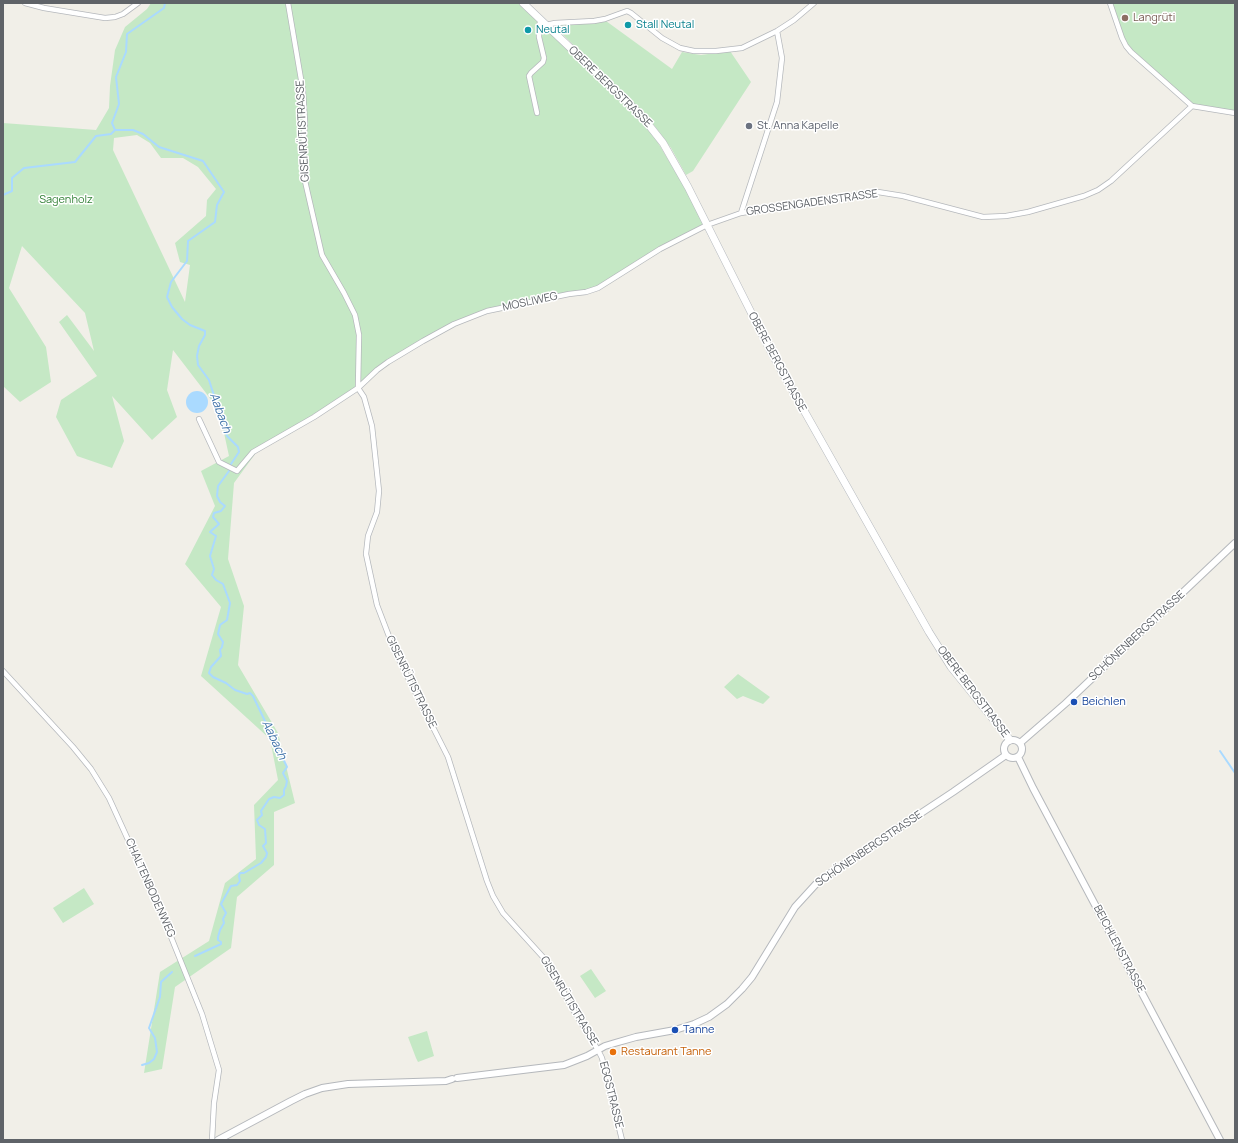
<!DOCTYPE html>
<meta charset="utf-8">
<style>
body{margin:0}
#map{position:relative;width:1238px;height:1143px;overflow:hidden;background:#f1efe8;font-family:Manrope,sans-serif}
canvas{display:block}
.frame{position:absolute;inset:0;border:4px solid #5f6368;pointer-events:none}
</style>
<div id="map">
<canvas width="1238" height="1143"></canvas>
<div class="frame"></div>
</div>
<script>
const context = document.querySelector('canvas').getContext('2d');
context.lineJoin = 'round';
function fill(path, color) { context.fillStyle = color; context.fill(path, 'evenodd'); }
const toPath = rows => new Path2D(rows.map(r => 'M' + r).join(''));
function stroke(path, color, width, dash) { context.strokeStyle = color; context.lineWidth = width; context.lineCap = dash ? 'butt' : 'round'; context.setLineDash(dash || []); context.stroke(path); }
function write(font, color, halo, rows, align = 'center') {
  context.font = font + ' Manrope,sans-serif'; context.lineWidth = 3; context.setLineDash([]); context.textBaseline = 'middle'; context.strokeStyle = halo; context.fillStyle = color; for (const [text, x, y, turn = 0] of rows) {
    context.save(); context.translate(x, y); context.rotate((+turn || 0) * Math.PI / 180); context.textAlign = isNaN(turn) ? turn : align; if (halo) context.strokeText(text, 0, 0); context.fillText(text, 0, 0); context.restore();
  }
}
const green = toPath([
 [151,3,521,3,651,131,707,225,598,288,487,311,454,324,388,362,358,388,258,450,234,483,228,559,244,606,238,665,278,733,295,803,274,812,274,865,237,897,231,948,175,987,162,1069,144,1073,160,972,209,941,225,883,256,859,254,805,278,780,270,739,201,676,221,607,185,564,215,506,201,471,229,456,219,410,173,350,167,390,177,417,152,440,112,396,124,441,112,468,77,456,56,417,61,400,97,376,59,322,67,315,94,351,85,313,22,246,9,288,46,347,51,382,20,402,3,386,3,123,96,130,109,108,110,86,115,50,125,27,147,9],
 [137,135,150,143,161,158,183,158,198,167,216,189,207,200,206,216,175,243,180,262,190,265,185,302,113,150,114,138],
 [1110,3,1235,3,1235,112,1192,106,1126,46],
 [606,21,672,69,682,52,701,55,730,51,751,82,693,171,686,175,671,148,647,116,556,28,557,25],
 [738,674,770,697,763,704,743,696,737,699,724,687],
 [84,888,94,904,63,923,53,908],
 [591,969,606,991,595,998,580,976],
 [427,1031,434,1056,418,1062,416,1058,408,1037]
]);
const water = toPath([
 '186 402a11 11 0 1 1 22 0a11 11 0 1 1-22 0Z'
]);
const stream = toPath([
 [115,130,133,130,143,134,159,147,203,161,224,192,217,205,215,222,188,241,187,261,171,282,167,297,172,307,182,319,190,325,205,331,205,335,199,346,197,356,198,365,209,380,227,436,238,447,239,452,231,464,229,471,218,486,217,496,220,502,225,506,221,511,214,513,213,517,219,524,210,532,216,536,210,556,214,569,212,575,216,580,223,584,230,603,227,620,220,625,218,634,223,642,222,647,220,650,221,656,211,667,209,673,213,677,226,683,235,690,247,694,250,693,253,696,287,767,283,773,287,781,286,786,284,790,284,795,280,798,274,797,269,799,261,811,262,815,257,820,259,825,265,829,266,843,263,846,267,853,266,857,261,863,244,873,240,873,239,876,240,881,237,885,231,886,221,904,226,913,223,919,224,923,220,930,218,937,218,940,221,942,221,944,195,956],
 [115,130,112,123,119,104,116,77,126,52,127,34,164,8,165,3],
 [3,195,12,191,12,178,24,168,75,162,96,136,111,134,115,130],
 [3,229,3,230],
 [1220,751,1235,773],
 [142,1065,149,1063,154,1059,157,1052,155,1038,149,1028,160,997,161,982,172,972]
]);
const minor = toPath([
 [25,3,44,8,105,18,115,17,123,14,138,3],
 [288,3,303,91,305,122,303,149,305,181,322,255,344,293,355,315,359,335,358,388,364,397,372,426,379,491,377,512,368,536,366,554,377,605,395,652,448,757,487,881,493,896,503,913,543,957,550,967,575,1013,598,1050,602,1058,622,1140],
 [1110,3,1122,38,1126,46,1131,52,1192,106,1235,113],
 [546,25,555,23,594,21,605,19,627,11,631,13,662,38,680,48,694,51,716,51,742,48,777,31,794,20,814,3],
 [537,113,529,76,531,73,543,62,544,58,539,37,539,25,541,20],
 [741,213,777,102,782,58,777,31],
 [199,419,219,462,237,471,253,452,314,417,358,388,377,370,388,362,423,341,454,324,487,311,569,294,586,292,598,288,660,249,707,225,741,213,878,192,903,196,983,217,1006,216,1028,212,1084,196,1098,190,1111,181,1192,106],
 [3,671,73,747,91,769,109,798,161,912,202,1014,219,1070,214,1103,212,1140]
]);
const tertiary = toPath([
 '1004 749a9 9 0 1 1 18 0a9 9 0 1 1-18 0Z',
 [1020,743,1066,703,1235,543],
 [1018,757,1033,788,1220,1140],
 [457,1078,564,1065,587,1056,605,1046,615,1043,636,1037,675,1030,694,1024,709,1017,727,1004,742,989,752,977,795,907,816,884,826,876,953,792,1006,755],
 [218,1140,291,1101,305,1094,322,1088,348,1084,446,1081,452,1079]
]);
const secondary = toPath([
 [523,3,640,114,663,143,688,187,771,352,929,632,951,667,1010,740]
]);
const markers = [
 [1125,18,4,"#8d6e63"],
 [628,25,4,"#0f9aa8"],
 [528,30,4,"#0f9aa8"],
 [749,126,4,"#6b7280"],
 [1074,702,4,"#1a4fb4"],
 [675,1030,4,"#1a4fb4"],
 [613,1052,4,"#e8710a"]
];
const educationNames = [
 ["Langrüti",1133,18]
];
const cultureNames = [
 ["Stall Neutal",636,25],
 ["Neutal",536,30]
];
const streetNames = [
 ["OBERE BERGSTRASSE",610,87,44],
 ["GISENRÜTISTRASSE",303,131,-93],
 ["GROSSENGADENSTRASSE",812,203,-8],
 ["MOSLIWEG",530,302,-12],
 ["OBERE BERGSTRASSE",777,362,62],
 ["SCHÖNENBERGSTRASSE",1137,636,-43],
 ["GISENRÜTISTRASSE",411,682,64],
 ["OBERE BERGSTRASSE",973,692,53],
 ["SCHÖNENBERGSTRASSE",869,849,-34],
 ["CHALTENBODENWEG",150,888,66],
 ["BEICHLENSTRASSE",1119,949,62],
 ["GISENRÜTISTRASSE",569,1001,59],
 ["EGGSTRASSE",611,1095,76]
];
const worshipNames = [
 ["St. Anna Kapelle",757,126]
];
const parkNames = [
 ["Sagenholz",66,200]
];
const transitNames = [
 ["Beichlen",1082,702],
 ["Tanne",683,1030]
];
const foodNames = [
 ["Restaurant Tanne",621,1052]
];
const waterNames = [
 ["Aabach",220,413,70],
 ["Aabach",274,740,65]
];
fill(green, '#c5e8c5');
fill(water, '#aadaff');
stroke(stream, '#aadaff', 2);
stroke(minor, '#b5b8bc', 6);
stroke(tertiary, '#b5b8bc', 8);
stroke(secondary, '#b6babf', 8);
stroke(minor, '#fff', 4.5);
stroke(tertiary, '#fff', 6);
stroke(secondary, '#fff', 7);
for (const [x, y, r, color] of markers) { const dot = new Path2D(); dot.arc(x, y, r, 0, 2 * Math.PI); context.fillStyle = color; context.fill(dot); stroke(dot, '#fff', 1.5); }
write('11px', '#785e54', '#fff', educationNames, 'left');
write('11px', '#0d838f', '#fff', cultureNames, 'left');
write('11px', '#5f6368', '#fff', streetNames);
write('11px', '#5b616d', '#fff', worshipNames, 'left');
write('11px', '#348238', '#fff', parkNames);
write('11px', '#164399', '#fff', transitNames, 'left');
write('11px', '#c56008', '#fff', foodNames, 'left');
write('italic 12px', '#4174aa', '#fff', waterNames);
</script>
